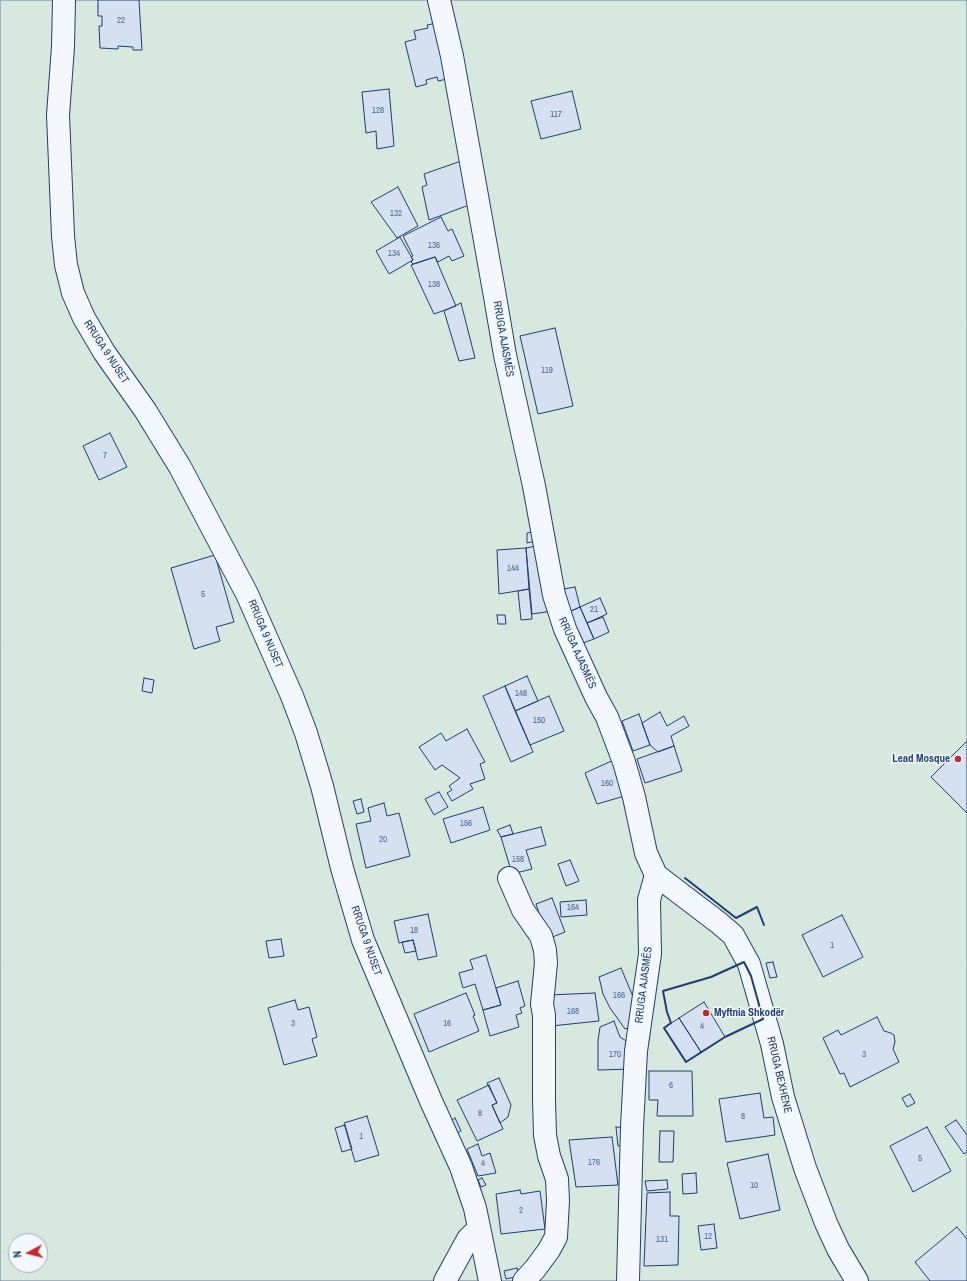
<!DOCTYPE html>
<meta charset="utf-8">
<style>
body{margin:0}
#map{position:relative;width:967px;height:1281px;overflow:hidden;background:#f4f7fb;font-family:"Archivo Narrow",sans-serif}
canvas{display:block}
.north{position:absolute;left:8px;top:1233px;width:40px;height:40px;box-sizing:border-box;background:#f4f7fb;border:1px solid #9eadc5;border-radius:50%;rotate:263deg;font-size:11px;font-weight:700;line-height:16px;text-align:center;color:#1d3f73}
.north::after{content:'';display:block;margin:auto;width:14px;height:18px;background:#c62828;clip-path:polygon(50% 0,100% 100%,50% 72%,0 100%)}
</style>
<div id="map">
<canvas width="967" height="1281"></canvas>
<div class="north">N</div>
</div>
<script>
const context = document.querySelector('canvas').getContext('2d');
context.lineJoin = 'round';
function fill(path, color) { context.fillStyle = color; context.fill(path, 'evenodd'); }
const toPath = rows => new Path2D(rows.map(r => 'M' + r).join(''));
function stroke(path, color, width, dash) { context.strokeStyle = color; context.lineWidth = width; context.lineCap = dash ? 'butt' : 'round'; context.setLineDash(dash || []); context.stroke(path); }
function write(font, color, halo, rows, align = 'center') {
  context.font = font + ' "Archivo Narrow",sans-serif'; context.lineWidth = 3; context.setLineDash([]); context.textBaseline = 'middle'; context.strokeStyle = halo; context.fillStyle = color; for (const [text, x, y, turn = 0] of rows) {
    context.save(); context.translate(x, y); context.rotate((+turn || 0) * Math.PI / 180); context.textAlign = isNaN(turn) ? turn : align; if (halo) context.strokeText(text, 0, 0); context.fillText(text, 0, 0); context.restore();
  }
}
const green = toPath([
 [0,0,967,0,967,1281,0,1281,0,0],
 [16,1241,40,1241,40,1265,16,1265,16,1241]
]);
const building = toPath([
 [98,0,139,0,142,50,133,50,133,47,118,46,118,49,100,48,99,26,102,26,102,16,98,16,98,0],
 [437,23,451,78,438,81,437,77,426,80,427,84,416,87,405,42,416,39,414,31,428,28,427,25,437,23],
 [389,89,394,146,377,149,376,131,366,133,362,92,389,89],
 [572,91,581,129,541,139,531,101,572,91],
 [464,160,469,205,429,220,422,187,427,185,424,174,464,160],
 [398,187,418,226,397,238,371,202,398,187],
 [441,217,448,231,452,229,464,256,452,261,449,256,438,262,435,257,413,264,411,262,413,260,411,257,413,256,403,236,441,217],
 [400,237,413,260,389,274,376,251,400,237],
 [435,257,456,306,434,314,411,265,435,257],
 [461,303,475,358,459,361,444,311,461,303],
 [555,328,573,406,538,414,520,336,555,328],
 [110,433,127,467,99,480,83,446,110,433],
 [537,531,540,540,527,543,527,533,537,531],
 [541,545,553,611,532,614,526,548,541,545],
 [526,548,529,589,499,594,497,550,526,548],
 [215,555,234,622,216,627,220,641,194,649,171,568,215,555],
 [575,587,580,607,569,612,564,589,575,587],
 [529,589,532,619,521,620,518,591,529,589],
 [600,598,607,614,587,623,580,607,600,598],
 [580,607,594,639,583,643,569,612,580,607],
 [497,615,505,615,506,624,498,624,497,615],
 [603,617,609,632,594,639,587,623,603,617],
 [527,676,538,701,515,711,505,686,527,676],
 [144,678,154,680,152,693,142,691,144,678],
 [505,686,533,752,511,762,483,696,505,686],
 [549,696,564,731,530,745,515,711,549,696],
 [660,712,667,726,684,716,689,726,671,736,674,746,658,752,650,745,642,723,660,712],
 [639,714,650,745,633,751,622,721,639,714],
 [467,729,485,762,480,764,485,779,470,784,473,789,452,801,447,793,452,790,449,786,460,778,442,765,435,770,419,747,441,733,446,741,467,729],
 [967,741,967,813,931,777,967,741],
 [674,746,682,771,645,783,637,759,674,746],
 [616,759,628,795,597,804,585,773,616,759],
 [439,792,448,807,434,815,425,799,439,792],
 [361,799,364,812,357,814,353,801,361,799],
 [384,803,387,816,399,813,410,856,366,868,356,824,371,821,368,808,384,803],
 [483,807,490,830,451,843,443,819,483,807],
 [510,825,513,834,501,837,497,830,510,825],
 [541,827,546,845,526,850,532,869,512,874,501,837,541,827],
 [570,860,579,881,566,886,558,864,570,860],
 [552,898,565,932,550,938,546,934,536,904,552,898],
 [586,900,587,915,561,917,560,902,586,900],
 [428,914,437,956,418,960,413,940,399,943,394,921,428,914],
 [842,915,863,957,823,977,802,935,842,915],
 [281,939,284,956,269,958,266,941,281,939],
 [413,940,416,951,405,953,402,942,413,940],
 [486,955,501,1005,483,1010,475,984,463,988,459,973,473,969,470,960,486,955],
 [773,962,777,977,770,978,766,963,773,962],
 [621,968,634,999,634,1026,625,1029,610,1008,603,994,599,977,621,968],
 [518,981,525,1006,520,1008,522,1013,516,1015,519,1027,490,1036,483,1010,501,1005,496,988,518,981],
 [466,993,475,1015,473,1016,479,1031,429,1052,414,1014,466,993],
 [595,993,599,1021,551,1026,549,995,595,993],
 [295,1000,298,1010,309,1007,317,1037,312,1039,317,1056,284,1065,268,1008,295,1000],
 [704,1002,725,1037,701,1052,679,1018,704,1002],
 [877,1017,884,1031,891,1033,894,1035,895,1042,893,1049,899,1062,850,1087,844,1073,840,1074,823,1038,838,1030,841,1035,877,1017],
 [679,1018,701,1052,686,1062,664,1028,679,1018],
 [614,1021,620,1037,628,1042,633,1069,598,1070,598,1040,600,1027,614,1021],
 [649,1071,692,1071,693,1116,657,1116,658,1100,649,1100,649,1071],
 [499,1078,511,1105,508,1117,500,1123,492,1105,497,1103,487,1083,499,1078],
 [489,1085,497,1103,492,1105,503,1129,477,1141,457,1100,489,1085],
 [760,1093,764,1118,773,1117,775,1135,726,1142,719,1099,760,1093],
 [910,1094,915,1103,907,1107,902,1098,910,1094],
 [367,1116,379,1155,355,1162,344,1123,367,1116],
 [455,1118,461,1131,457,1133,452,1120,455,1118],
 [956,1120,967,1135,967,1152,964,1154,945,1127,956,1120],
 [345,1125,352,1149,342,1152,335,1128,345,1125],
 [616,1127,629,1128,631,1146,618,1146,616,1127],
 [927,1127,951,1171,913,1192,890,1146,927,1127],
 [660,1131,674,1131,673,1162,659,1162,660,1131],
 [612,1137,618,1185,576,1187,569,1140,612,1137],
 [478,1144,482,1156,490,1153,496,1173,478,1176,467,1149,478,1144],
 [768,1154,780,1210,740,1219,727,1163,768,1154],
 [696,1173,697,1193,683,1194,682,1174,696,1173],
 [482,1178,486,1185,481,1187,478,1180,482,1178],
 [667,1180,668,1189,647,1191,645,1181,667,1180],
 [520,1190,521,1194,540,1191,545,1229,501,1234,496,1194,520,1190],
 [670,1192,670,1216,679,1216,678,1265,644,1266,647,1193,670,1192],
 [714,1224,717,1248,701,1250,698,1226,714,1224],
 [957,1227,967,1239,967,1281,930,1281,915,1262,957,1227],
 [517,1268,519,1276,506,1279,504,1271,517,1268]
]);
const minor = toPath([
 [64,0,63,47,58,115,63,236,66,265,73,293,84,318,104,352,145,410,180,467,247,594,292,696,306,733,322,786,342,868,363,940,431,1101,461,1167,475,1208,490,1281],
 [439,0,452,56,494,291,505,355,534,486,554,595,565,629,596,697,607,717,624,762,634,797,646,853,656,875,649,900,650,954,636,1051,632,1127,628,1281],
 [656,875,719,923,733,935,749,964,772,1044,783,1097,805,1168,826,1223,838,1249,857,1281],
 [509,878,523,910,541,936,545,950,546,963,542,1004,544,1015,544,1100,545,1135,549,1156,557,1179,558,1201,556,1237,549,1250,535,1269,524,1281],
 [445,1281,468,1239,473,1234,480,1233]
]);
const wall = toPath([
 [685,878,736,918,757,907,764,925],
 [744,962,751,976,763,1019,725,1037,686,1062,664,1028,671,1023,667,1012,663,991,711,977,744,962]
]);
const markers = [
 [958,759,4,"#c62828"],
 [706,1013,4,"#c62828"]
];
const numberNames = [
 ["22",121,21],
 ["128",378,111],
 ["117",556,115],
 ["132",396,214],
 ["136",434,246],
 ["134",394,254],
 ["138",434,285],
 ["119",547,371],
 ["7",105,456],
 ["144",513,569],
 ["5",203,595],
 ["21",594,610],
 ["148",521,694],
 ["150",539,721],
 ["160",607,784],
 ["156",466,824],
 ["20",383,840],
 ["158",518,860],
 ["164",573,908],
 ["18",414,931],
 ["1",832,946],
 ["166",619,996],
 ["168",573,1012],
 ["3",293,1024],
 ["16",447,1024],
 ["4",702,1027],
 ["170",615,1055],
 ["3",864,1055],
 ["6",671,1086],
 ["8",480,1114],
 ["8",743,1117],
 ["1",361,1137],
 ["5",920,1159],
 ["176",594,1163],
 ["4",483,1164],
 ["10",754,1186],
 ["2",521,1211],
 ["12",708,1237],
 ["131",662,1240]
];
const streetNames = [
 ["RRUGA AJASMËS",503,339,80],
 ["RRUGA 9 NUSET",106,352,57],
 ["RRUGA 9 NUSET",265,634,67],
 ["RRUGA AJASMËS",577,653,66],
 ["RRUGA 9 NUSET",366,941,71],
 ["RRUGA AJASMËS",644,985,-83],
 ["RRUGA BEXHENE",779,1075,77]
];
const poiNames = [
 ["Lead Mosque",950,759],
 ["Myftnia Shkodër",714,1013,"left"]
];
fill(green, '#d7e8df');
stroke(green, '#687fa3', 1);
fill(building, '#d5e0f0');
stroke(building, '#1d3f73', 1);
stroke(minor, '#1d3f73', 24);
stroke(minor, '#f4f7fb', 22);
stroke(wall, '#1d3f73', 2);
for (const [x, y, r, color] of markers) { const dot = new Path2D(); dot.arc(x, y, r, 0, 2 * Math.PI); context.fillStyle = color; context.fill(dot); stroke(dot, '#f4f7fb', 1.5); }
write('9px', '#4b6792', null, numberNames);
write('11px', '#1d3f73', '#f4f7fb', streetNames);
write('bold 11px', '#1d3f73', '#f4f7fb', poiNames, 'right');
</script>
